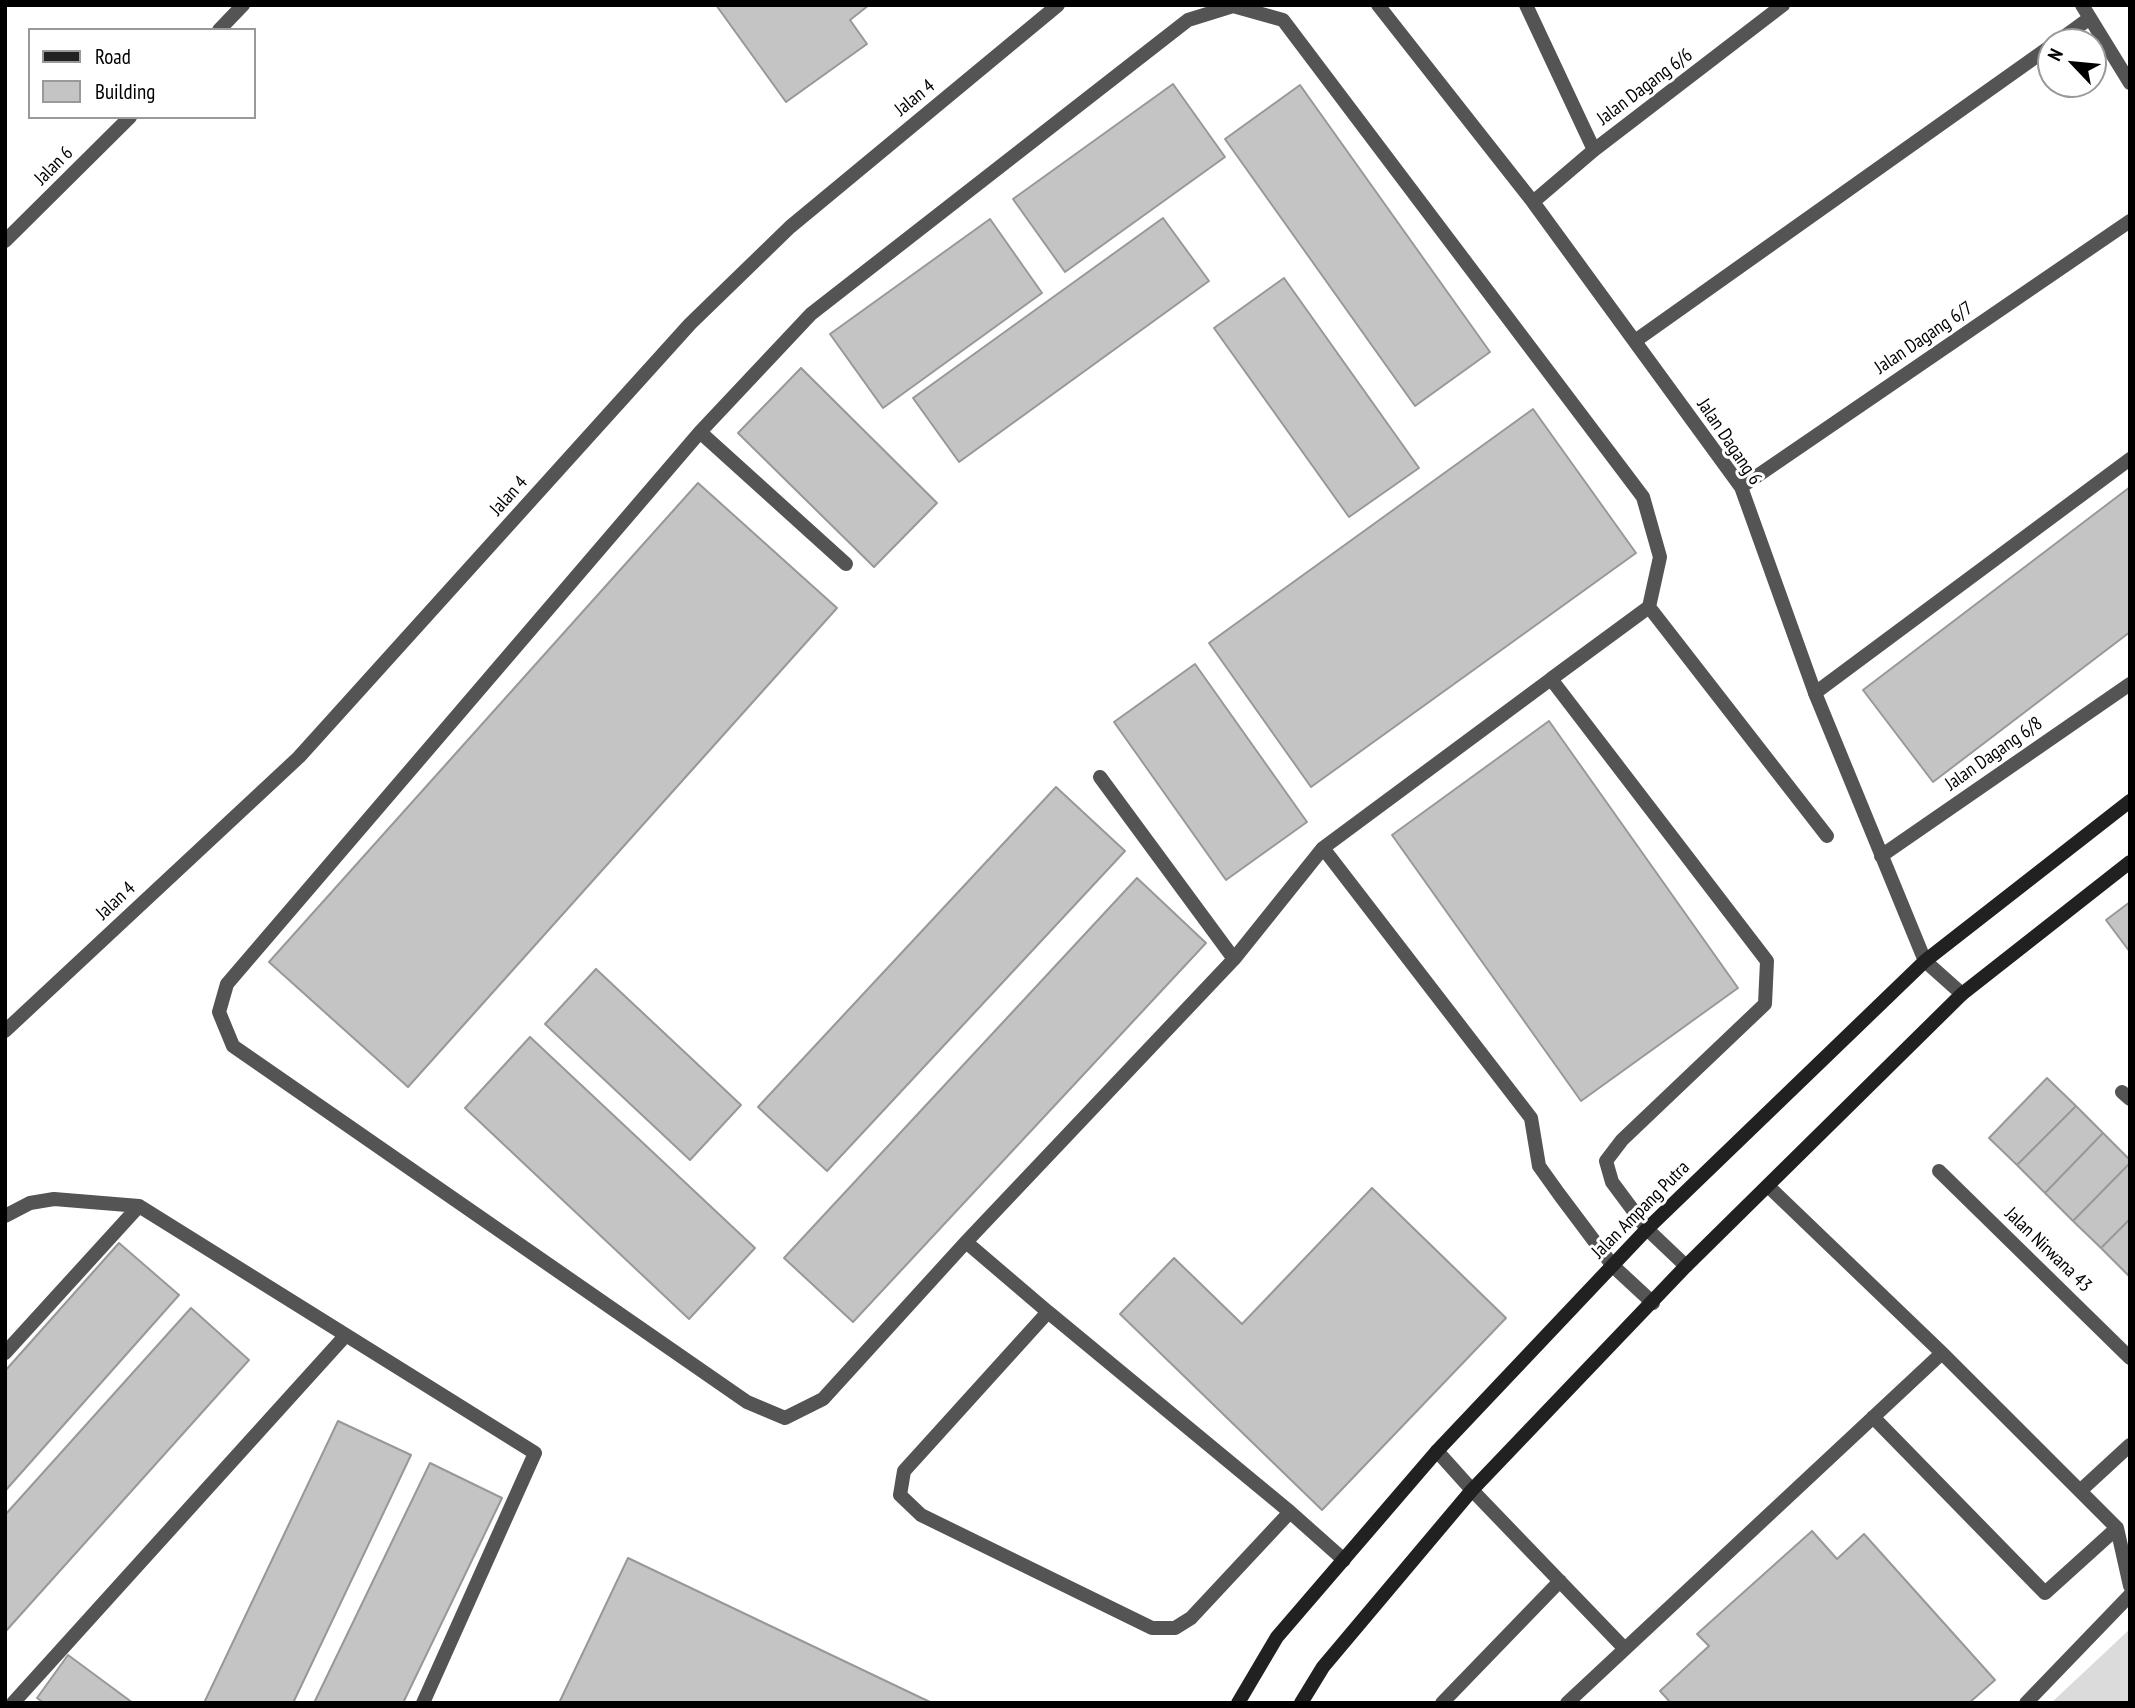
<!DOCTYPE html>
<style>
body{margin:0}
#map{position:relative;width:2135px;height:1708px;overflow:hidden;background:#fff;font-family:"PT Sans Narrow",sans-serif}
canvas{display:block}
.frame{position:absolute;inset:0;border:7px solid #000;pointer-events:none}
.legend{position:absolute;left:28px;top:28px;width:228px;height:91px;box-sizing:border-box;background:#fff;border:2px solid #999;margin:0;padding:9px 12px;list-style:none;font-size:21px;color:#000}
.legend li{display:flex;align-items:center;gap:14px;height:35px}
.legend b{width:35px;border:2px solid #999}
.north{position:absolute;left:2037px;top:28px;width:70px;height:70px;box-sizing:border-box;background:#fff;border:2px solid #999;border-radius:50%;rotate:296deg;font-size:19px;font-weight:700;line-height:28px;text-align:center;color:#000}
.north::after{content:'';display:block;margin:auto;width:24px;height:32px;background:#000;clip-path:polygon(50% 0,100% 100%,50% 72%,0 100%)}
</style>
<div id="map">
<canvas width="2135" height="1708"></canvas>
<div class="frame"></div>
<ul class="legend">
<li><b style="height:9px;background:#212121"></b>Road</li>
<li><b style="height:19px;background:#c4c4c4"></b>Building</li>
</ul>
<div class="north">N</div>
</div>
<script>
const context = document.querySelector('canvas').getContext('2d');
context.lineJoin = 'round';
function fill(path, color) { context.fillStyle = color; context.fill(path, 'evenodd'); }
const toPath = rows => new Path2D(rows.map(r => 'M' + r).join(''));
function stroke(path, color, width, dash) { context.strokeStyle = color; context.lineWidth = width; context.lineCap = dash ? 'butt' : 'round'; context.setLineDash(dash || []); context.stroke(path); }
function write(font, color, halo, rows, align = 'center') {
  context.font = font + ' "PT Sans Narrow",sans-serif'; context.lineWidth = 6; context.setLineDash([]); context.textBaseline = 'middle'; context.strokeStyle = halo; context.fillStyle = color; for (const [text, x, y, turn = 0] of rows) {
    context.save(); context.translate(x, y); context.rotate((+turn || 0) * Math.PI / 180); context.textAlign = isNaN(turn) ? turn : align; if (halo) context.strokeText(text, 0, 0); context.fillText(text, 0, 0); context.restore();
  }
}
const green = toPath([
 [2130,1629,2130,1703,2051,1703]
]);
const building = toPath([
 [716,5,869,5,850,20,867,44,786,102,716,5],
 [1173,84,1225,157,1065,272,1013,199,1173,84],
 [1300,85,1490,352,1415,406,1225,139,1300,85],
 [1163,218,1209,281,959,462,913,398,1163,218],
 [990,219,1042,293,883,408,830,334,990,219],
 [1284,278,1419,468,1349,517,1214,328,1284,278],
 [801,368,937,503,874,567,738,433,801,368],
 [1533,409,1636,553,1311,787,1209,643,1533,409],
 [698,483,837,608,408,1087,269,962,698,483],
 [2130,487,2130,632,1933,782,1863,690,2130,487],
 [1195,664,1307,822,1226,880,1114,722,1195,664],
 [1549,721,1738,988,1581,1101,1392,835,1549,721],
 [1056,787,1125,851,827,1171,758,1107,1056,787],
 [1137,878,1206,943,853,1322,784,1258,1137,878],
 [2130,902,2130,952,2106,920,2130,902],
 [596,969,741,1105,690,1160,545,1024,596,969],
 [530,1037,755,1248,689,1319,465,1108,530,1037],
 [2047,1078,2076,1106,2017,1165,1989,1138,2047,1078],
 [2076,1106,2103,1133,2045,1193,2017,1165,2076,1106],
 [2103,1133,2130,1160,2130,1163,2073,1221,2045,1193,2103,1133],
 [2130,1163,2130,1219,2101,1248,2073,1221,2130,1163],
 [1372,1188,1506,1318,1322,1510,1120,1314,1174,1258,1242,1324,1372,1188],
 [2130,1219,2130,1274,2129,1276,2101,1248,2130,1219],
 [119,1243,179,1295,5,1491,5,1371,119,1243],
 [191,1308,249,1360,5,1632,5,1515,191,1308],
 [338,1421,411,1455,293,1703,204,1703,338,1421],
 [430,1463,502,1498,403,1703,314,1703,430,1463],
 [1812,1531,1837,1559,1864,1534,1995,1680,1969,1703,1671,1703,1660,1691,1709,1646,1697,1634,1812,1531],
 [628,1558,932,1703,559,1703,628,1558],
 [68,1655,133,1703,44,1703,37,1698,68,1655]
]);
const lane = toPath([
 [2082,5,2130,83],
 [2057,42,2090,18],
 [1635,341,2051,46],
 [700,432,846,564],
 [1649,607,1827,836],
 [1551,679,1323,848,1234,959,966,1242,823,1399,785,1418,747,1402,233,1046,219,1012,227,984,700,432,811,314,1188,20,1233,6,1283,20,1643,497,1660,557,1649,607,1551,679,1767,961,1765,1004,1622,1140,1606,1161,1612,1182,1647,1229,1686,1266],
 [1815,693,2130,459],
 [1100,777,1234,959],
 [1323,848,1531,1118,1539,1166,1559,1194,1613,1266,1653,1303],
 [2122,1092,2130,1099],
 [1768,1186,1942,1353,2117,1528,2045,1593,1873,1417],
 [5,1216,30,1203,54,1199,139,1206,535,1453,423,1703],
 [966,1242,1048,1312],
 [5,1353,139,1206],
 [1437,1451,1472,1490,1625,1649],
 [2080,1491,2130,1445],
 [1290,1512,1191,1618,1175,1628,1152,1628,921,1515,900,1495,904,1471,1048,1312,1290,1512,1344,1560],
 [2117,1528,2130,1586],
 [13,1703,346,1335],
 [1442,1703,1560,1581],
 [1567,1703,1942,1353],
 [2026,1703,2130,1595]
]);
const street = toPath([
 [1378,5,1533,202,1741,487,1815,693,1925,961,1962,994],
 [1526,5,1594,150],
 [219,30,243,5],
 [1533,202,1594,150,1783,5],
 [5,241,130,117],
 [1741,487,2130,221],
 [1881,856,2130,684],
 [5,1031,299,757,690,324,790,227,1058,5],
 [1939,1171,2130,1358]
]);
const secondary = toPath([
 [1238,1703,1277,1637,1437,1451,1647,1229,1925,961,2130,801],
 [1301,1703,1323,1667,1472,1490,1686,1266,1962,994,2130,862]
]);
const streetNames = [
 ["Jalan Dagang 6/6",1645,87,-37],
 ["Jalan 4",915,98,-39],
 ["Jalan 6",54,166,-45],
 ["Jalan Dagang 6/7",1924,338,-34],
 ["Jalan Dagang 6",1729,442,56],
 ["Jalan 4",509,496,-48],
 ["Jalan Dagang 6/8",1994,754,-35],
 ["Jalan 4",116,901,-43],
 ["Jalan Ampang Putra",1641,1210,-45],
 ["Jalan Nirwana 43",2048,1250,44]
];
fill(green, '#dbdbdb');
fill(building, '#c4c4c4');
stroke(building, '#989898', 2);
stroke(lane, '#545454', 14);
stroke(street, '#545454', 14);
stroke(secondary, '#212121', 14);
write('19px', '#000', '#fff', streetNames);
</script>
